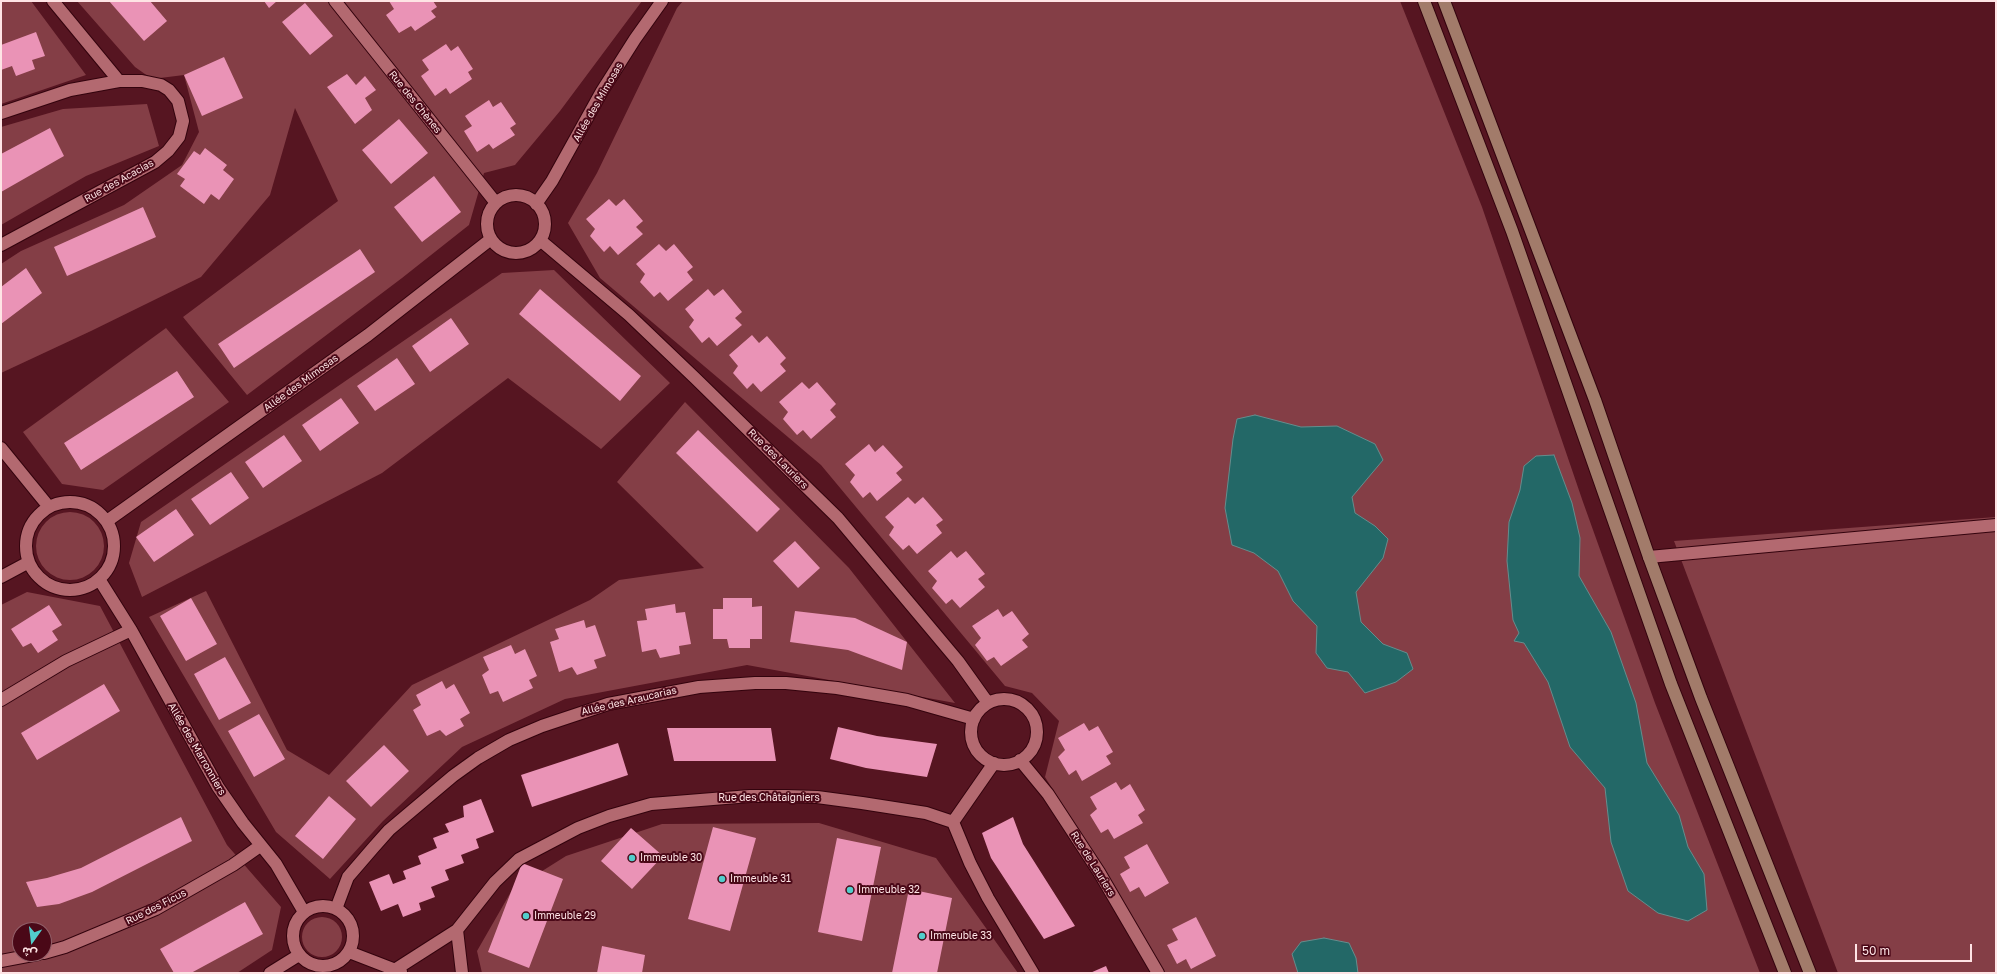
<!DOCTYPE html>
<meta charset="utf-8">
<style>
body{margin:0}
#map{position:relative;width:1997px;height:974px;overflow:hidden;background:#561521;font-family:"Golos Text","Noto Sans Arabic",sans-serif}
canvas{display:block}
.frame{position:absolute;inset:0;border:2px solid #fee4e5;pointer-events:none}
.north{position:absolute;left:12px;top:922px;width:40px;height:40px;box-sizing:border-box;background:#4a0817;border:1px solid #926069;border-radius:50%;rotate:194deg;font-size:11px;font-weight:700;line-height:16px;text-align:center;color:#fee4e5}
.north::after{content:'';display:block;margin:auto;width:14px;height:18px;background:#52cdcc;clip-path:polygon(50% 0,100% 100%,50% 72%,0 100%)}
.scale{position:absolute;left:1855px;top:944px;width:117px;height:18px;box-sizing:border-box;border:2px solid #fee4e5;border-top:0;padding-left:5px;font-size:12px;line-height:14px;white-space:nowrap;color:#fee4e5;-webkit-text-stroke:3px #4a0817;paint-order:stroke}
</style>
<div id="map">
<canvas width="1997" height="974"></canvas>
<div class="frame"></div>
<div class="north">ش</div>
<div class="scale">50 m</div>
</div>
<script>
const context = document.querySelector('canvas').getContext('2d');
context.lineJoin = 'round';
function fill(path, color) { context.fillStyle = color; context.fill(path, 'evenodd'); }
const toPath = rows => new Path2D(rows.map(r => 'M' + r).join(''));
function stroke(path, color, width, dash) { context.strokeStyle = color; context.lineWidth = width; context.lineCap = dash ? 'butt' : 'round'; context.setLineDash(dash || []); context.stroke(path); }
function write(font, color, halo, rows, align = 'center') {
  context.font = font + ' "Golos Text",sans-serif'; context.lineWidth = 4; context.setLineDash([]); context.textBaseline = 'middle'; context.strokeStyle = halo; context.fillStyle = color; for (const [text, x, y, turn = 0] of rows) {
    context.save(); context.translate(x, y); context.rotate((+turn || 0) * Math.PI / 180); context.textAlign = isNaN(turn) ? turn : align; if (halo) context.strokeText(text, 0, 0); context.fillText(text, 0, 0); context.restore();
  }
}
const green = toPath([
 [1,1,31,1,86,75,1,104],
 [77,1,642,1,560,111,515,165,484,173,469,225,402,278,247,395,183,317,338,201,295,108,270,195,201,277,91,331,1,373,1,264,21,251,124,205,182,165,199,132,184,75,152,79,135,67],
 [683,1,1400,1,1482,207,1583,502,1655,703,1760,973,1162,973,1131,915,1045,777,1059,721,1032,693,1005,686,821,465,600,278,568,223,597,173,677,8],
 [147,104,159,146,86,176,1,225,1,127,63,109],
 [554,270,670,383,601,449,508,378,382,473,142,597,129,563,141,522,502,273],
 [166,328,229,402,103,490,62,484,23,432],
 [685,402,849,568,955,703,747,665,565,699,462,747,383,821,330,879,276,832,149,617,206,591,287,750,329,775,412,685,590,600,619,580,704,568,617,482],
 '36 546a34 34 0 1 1 68 0a34 34 0 1 1-68 0Z',
 [1996,517,1996,973,1838,973,1674,541],
 [27,592,100,606,227,845,281,907,272,950,237,973,1,973,1,605],
 [20,930,44,930,44,954,20,954],
 [819,823,936,858,1018,973,482,973,477,951,512,890,566,856,662,824],
 '302 937a20 20 0 1 1 40 0a20 20 0 1 1-40 0Z'
]);
const water = toPath([
 [1255,415,1301,427,1337,426,1375,444,1383,460,1352,497,1355,513,1375,526,1388,539,1383,558,1356,592,1361,622,1383,644,1407,653,1413,669,1396,682,1365,693,1348,672,1327,668,1316,653,1317,626,1293,601,1278,571,1254,553,1232,545,1225,508,1233,439,1237,419,1255,415],
 [1554,455,1572,503,1580,538,1579,576,1611,632,1636,703,1647,763,1679,815,1688,847,1704,874,1707,910,1688,921,1658,913,1628,891,1611,842,1605,788,1570,747,1548,682,1524,643,1514,641,1519,633,1513,620,1507,561,1509,522,1520,490,1524,466,1536,456,1554,455],
 [1324,938,1349,943,1356,958,1358,973,1298,973,1292,954,1301,942,1324,938]
]);
const building = toPath([
 [109,1,150,1,167,21,144,41],
 [264,1,277,1,269,8],
 [389,1,433,1,437,7,431,11,436,17,415,31,411,26,399,33,386,15,394,9],
 [305,3,333,36,310,55,282,22],
 [36,32,45,56,32,60,35,69,16,76,12,66,1,70,1,45],
 [446,44,451,51,458,46,473,69,468,72,472,79,450,94,446,88,435,96,421,76,429,70,422,60],
 [224,57,243,98,202,116,184,75],
 [347,74,356,85,365,76,376,90,365,98,372,110,355,124,327,87],
 [489,100,493,107,501,102,516,124,510,128,515,135,493,149,489,144,477,152,464,131,472,126,465,116],
 [399,119,428,153,391,184,362,150],
 [50,128,64,156,1,192,1,154],
 [205,148,227,165,223,170,234,179,219,200,211,194,204,204,180,186,185,179,177,174,194,151,200,155],
 [434,176,461,212,422,242,394,207],
 [609,199,616,206,624,199,643,221,636,227,643,234,618,255,610,246,604,252,590,236,595,229,586,219],
 [143,207,156,237,67,276,54,247],
 [659,244,666,251,674,244,693,267,687,272,693,280,668,301,660,292,654,297,640,282,645,274,636,264],
 [360,249,375,272,234,368,218,344],
 [26,268,42,293,1,324,1,287],
 [540,289,641,376,620,401,519,314],
 [708,289,714,296,723,289,742,312,735,318,742,325,717,346,709,337,702,343,689,327,694,320,685,309],
 [451,318,469,344,430,372,412,346],
 [752,335,759,343,767,336,786,358,780,364,786,371,761,392,753,383,747,389,733,373,738,366,729,355],
 [397,358,415,384,375,411,357,386],
 [177,371,194,397,81,470,64,443],
 [802,382,809,389,817,382,836,404,830,410,836,417,811,439,803,430,797,435,783,419,788,412,779,402],
 [341,398,359,423,320,451,302,425],
 [698,430,780,509,757,532,676,453],
 [284,435,302,461,263,488,245,462],
 [869,444,875,452,883,445,903,467,896,473,902,480,877,501,870,492,863,498,850,482,855,475,845,464],
 [231,472,249,498,210,525,191,499],
 [908,497,915,504,923,497,943,520,936,525,942,533,917,554,909,545,903,550,889,535,894,527,885,517],
 [176,509,194,535,154,562,136,537],
 [795,541,820,568,798,588,773,561],
 [951,551,957,558,966,551,985,574,978,579,985,587,960,608,952,599,946,604,932,588,937,581,928,571],
 [191,598,217,644,186,661,160,616],
 [723,598,752,598,752,607,762,606,762,639,750,639,750,648,729,648,727,639,713,639,713,609,723,609],
 [675,604,676,613,685,612,691,644,679,646,680,654,660,658,656,649,642,652,637,621,647,620,645,609],
 [49,605,62,625,52,631,58,640,38,653,31,643,23,647,11,629],
 [998,609,1003,617,1012,611,1029,634,1022,640,1028,647,1001,666,994,657,987,661,975,645,981,638,972,626],
 [795,611,855,618,907,642,902,670,848,650,790,642],
 [584,620,586,628,595,625,606,656,594,660,597,668,577,675,572,667,559,672,550,642,559,639,555,629],
 [511,645,515,654,525,649,537,676,529,680,533,688,503,702,498,691,490,694,482,675,489,670,483,657],
 [225,657,251,703,219,720,194,674],
 [442,681,446,689,454,684,470,713,460,719,464,726,446,736,440,730,427,736,413,710,421,705,416,695],
 [104,684,120,711,37,760,21,733],
 [259,714,285,759,254,777,228,731],
 [1084,723,1089,731,1098,726,1113,752,1106,756,1111,764,1082,781,1076,770,1069,775,1058,757,1065,750,1058,738],
 [838,727,877,736,937,744,927,777,866,768,830,759],
 [667,728,771,728,776,761,674,761],
 [618,743,628,775,532,807,521,775],
 [384,745,409,771,371,807,346,781],
 [1116,782,1121,790,1130,784,1145,810,1138,815,1143,823,1114,839,1108,829,1101,833,1090,815,1097,809,1090,797],
 [329,796,356,819,323,859,295,836],
 [481,799,494,832,476,839,479,848,461,855,464,863,445,870,449,880,431,887,435,897,419,903,421,910,403,917,398,904,381,911,369,882,389,874,393,884,406,879,403,871,421,864,418,856,437,848,433,838,449,832,445,824,464,817,463,806],
 [181,817,192,841,92,892,59,904,37,907,26,882,47,878,81,868],
 [1013,817,1023,844,1075,926,1044,939,991,858,982,833],
 [713,827,756,838,730,931,688,919],
 [631,828,663,856,632,889,601,861],
 [837,838,881,847,862,941,818,932],
 [1147,844,1169,883,1145,897,1139,887,1130,892,1120,874,1130,868,1124,857],
 [522,863,563,879,529,968,488,952],
 [909,889,952,898,937,973,892,973],
 [245,902,263,934,191,973,174,973,160,949],
 [1196,917,1216,956,1191,969,1186,959,1177,964,1167,945,1178,940,1172,929],
 [602,946,645,955,642,973,597,973],
 [1106,966,1109,973,1090,973]
]);
const street = toPath([
 [53,1,119,81],
 [335,1,496,203],
 [1,113,70,90,119,81,142,81,161,85,169,90,178,101,183,121,179,137,168,151,155,162,1,245],
 '487 224a29 29 0 1 1 58 0a29 29 0 1 1-58 0Z',
 [536,204,552,181,602,91,635,39,662,1],
 [540,240,629,315,695,378,838,518,958,661,988,703],
 [1,448,49,507],
 '26 546a44 44 0 1 1 88 0a44 44 0 1 1-88 0Z',
 [107,521,368,335,491,239],
 [1649,557,1996,525],
 [1,577,29,562],
 [99,579,131,630,218,787,243,823,276,864,304,912],
 '971 732a33 33 0 1 1 66 0a33 33 0 1 1-66 0Z',
 [1,700,66,661,131,630],
 [1020,760,1048,794,1099,872,1158,973],
 [953,822,994,763],
 '293 936a30 30 0 1 1 60 0a30 30 0 1 1-60 0Z',
 [336,909,348,877,373,848,389,830,453,776,478,758,509,740,542,726,608,704,699,687,755,683,786,683,837,688,907,700,974,719],
 [457,930,462,973],
 [349,952,401,972],
 [44,953,65,947,156,909,233,865,260,846],
 [1,961,38,954],
 [396,969,457,930,495,882,519,859,578,828,609,816,651,804,750,796,785,796,817,797,862,803,926,813,953,822,970,863,988,898,1033,973],
 [270,973,299,955]
]);
const secondary = toPath([
 [1424,1,1512,231,1671,684,1785,973],
 [1444,1,1595,400,1649,557,1701,698,1810,973]
]);
const markers = [
 [632,858,4,"#52cdcc"],
 [722,879,4,"#52cdcc"],
 [850,890,4,"#52cdcc"],
 [526,916,4,"#52cdcc"],
 [922,936,4,"#52cdcc"]
];
const streetNames = [
 ["Rue des Chènes",415,102,51],
 ["Allée des Mimosas",598,102,-60],
 ["Rue des Acacias",119,181,-29],
 ["Allée des Mimosas",301,383,-36],
 ["Rue des Lauriers",778,459,45],
 ["Allée des Araucarias",629,701,-13],
 ["Allée des Marronniers",197,749,60],
 ["Rue des Châtaigniers",769,798],
 ["Rue de Lauriers",1093,864,58],
 ["Rue des Ficus",156,907,-27]
];
const poiNames = [
 ["Immeuble 30",640,858],
 ["Immeuble 31",730,879],
 ["Immeuble 32",858,890],
 ["Immeuble 29",534,916],
 ["Immeuble 33",930,936]
];
fill(green, '#843e46');
fill(water, '#236867');
stroke(water, '#658d8d', 1);
fill(building, '#ea93b6');
stroke(street, '#33030d', 14);
stroke(secondary, '#33030d', 14);
stroke(street, '#b36970', 12);
stroke(secondary, '#a27b6a', 12);
for (const [x, y, r, color] of markers) { const dot = new Path2D(); dot.arc(x, y, r, 0, 2 * Math.PI); context.fillStyle = color; context.fill(dot); stroke(dot, '#4a0817', 1.5); }
write('10px', '#fee4e5', '#4a0817', streetNames);
write('10px', '#fee4e5', '#4a0817', poiNames, 'left');
</script>
